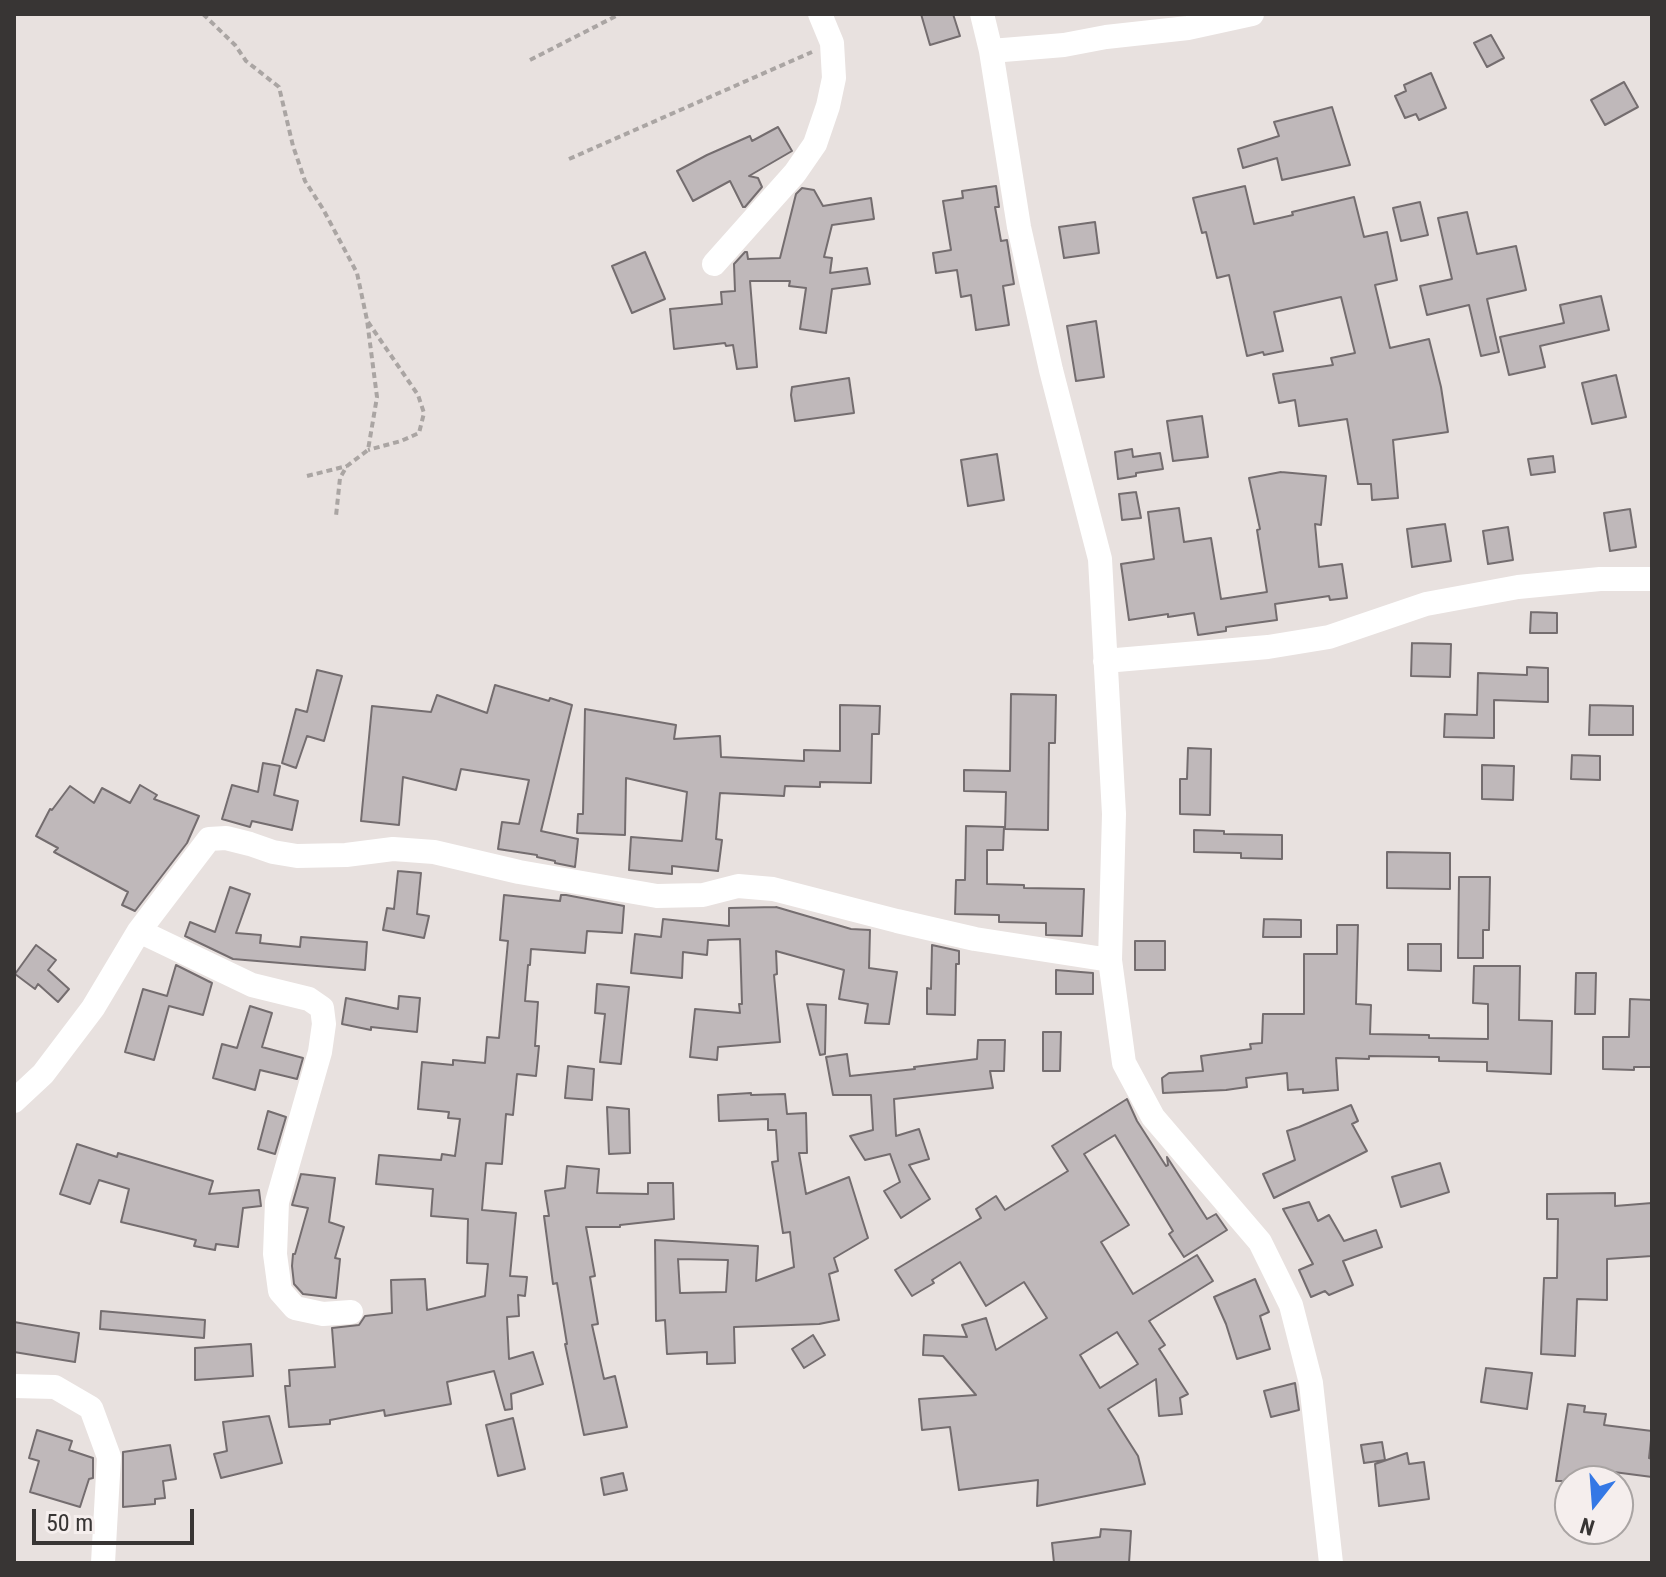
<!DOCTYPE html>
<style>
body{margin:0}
#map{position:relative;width:1666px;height:1577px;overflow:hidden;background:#e8e1df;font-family:"Roboto Condensed",sans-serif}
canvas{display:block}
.frame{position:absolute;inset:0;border:16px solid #383534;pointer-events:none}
.north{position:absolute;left:1554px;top:1465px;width:80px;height:80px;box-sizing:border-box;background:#f5eeed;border:2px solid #a9a4a3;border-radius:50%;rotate:197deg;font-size:22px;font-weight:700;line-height:32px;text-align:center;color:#383534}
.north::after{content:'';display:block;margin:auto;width:28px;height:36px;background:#3478e5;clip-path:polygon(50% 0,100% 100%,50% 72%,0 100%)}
.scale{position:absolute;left:32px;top:1509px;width:162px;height:36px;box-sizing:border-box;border:4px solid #383534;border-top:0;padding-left:10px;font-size:24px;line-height:28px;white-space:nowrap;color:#383534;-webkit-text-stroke:6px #f5eeed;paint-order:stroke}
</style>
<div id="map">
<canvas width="1666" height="1577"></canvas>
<div class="frame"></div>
<div class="north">N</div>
<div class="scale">50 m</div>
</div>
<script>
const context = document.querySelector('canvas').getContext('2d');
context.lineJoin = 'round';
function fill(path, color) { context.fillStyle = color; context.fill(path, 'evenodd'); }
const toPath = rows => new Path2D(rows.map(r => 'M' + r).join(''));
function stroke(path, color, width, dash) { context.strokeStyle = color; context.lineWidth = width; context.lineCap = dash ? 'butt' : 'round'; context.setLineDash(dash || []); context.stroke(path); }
const building = toPath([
 [921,14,953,14,960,36,930,45,921,14],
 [1491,35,1504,58,1487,67,1474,43,1491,35],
 [1431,73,1446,108,1419,120,1416,114,1405,118,1395,96,1406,91,1404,85,1431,73],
 [1624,82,1638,107,1605,125,1591,100,1624,82],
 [1332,107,1350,165,1282,180,1277,158,1243,168,1238,149,1279,136,1274,122,1332,107],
 [778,127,792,151,749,176,758,178,762,187,745,207,743,207,730,181,693,201,677,171,707,155,750,136,752,141,778,127],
 [996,186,999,207,995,207,1001,241,1007,240,1014,284,1003,286,1009,325,976,330,971,295,961,297,957,270,936,273,933,253,951,250,943,201,963,198,962,191,996,186],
 [1245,186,1254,224,1293,215,1292,212,1354,197,1364,237,1387,232,1397,280,1375,285,1390,348,1429,339,1441,387,1448,432,1393,440,1398,498,1372,500,1371,484,1358,484,1347,419,1299,426,1295,400,1279,403,1273,374,1333,365,1331,358,1355,353,1341,297,1274,312,1283,351,1264,355,1263,352,1247,356,1229,275,1217,278,1206,232,1202,233,1193,198,1245,186],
 [802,188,814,190,823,206,871,198,874,219,832,225,824,257,832,258,830,273,867,268,870,284,832,289,826,333,800,329,806,288,789,286,790,281,750,281,757,367,737,369,733,345,726,346,725,343,674,349,670,309,722,304,721,292,735,291,734,264,745,252,747,252,748,259,780,258,796,194,802,188],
 [1420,202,1428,235,1401,241,1393,208,1420,202],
 [1467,212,1477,254,1516,246,1526,290,1487,299,1499,352,1481,356,1469,305,1427,315,1420,286,1452,279,1438,218,1467,212],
 [1095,222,1099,253,1064,258,1059,227,1095,222],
 [645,252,665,299,632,313,612,266,645,252],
 [1601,296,1609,330,1540,346,1545,367,1509,375,1500,337,1564,323,1560,305,1601,296],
 [1096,321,1104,377,1076,381,1067,326,1096,321],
 [1616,375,1626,417,1592,424,1582,383,1616,375],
 [849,378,854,413,795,421,791,395,792,387,849,378],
 [1202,416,1208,457,1173,461,1167,421,1202,416],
 [1132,449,1133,457,1160,453,1163,469,1136,473,1136,476,1118,479,1115,452,1132,449],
 [997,454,1004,500,968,506,961,460,997,454],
 [1553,456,1555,472,1531,475,1528,459,1553,456],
 [1281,472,1326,476,1321,525,1315,524,1319,567,1342,564,1347,598,1330,600,1329,596,1275,604,1277,620,1226,627,1226,631,1198,635,1194,613,1168,617,1168,614,1129,620,1121,564,1154,559,1148,512,1179,508,1184,542,1211,538,1221,599,1267,592,1257,530,1260,529,1249,478,1281,472],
 [1136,492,1141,518,1122,520,1119,494,1136,492],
 [1630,509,1636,547,1610,551,1604,513,1630,509],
 [1445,524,1451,561,1412,567,1407,529,1445,524],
 [1508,527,1513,560,1488,564,1483,531,1508,527],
 [1531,612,1557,613,1557,633,1530,633,1531,612],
 [1412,643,1451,644,1450,677,1411,676,1412,643],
 [1527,667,1548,668,1548,702,1494,700,1494,738,1444,737,1445,714,1477,715,1478,673,1527,675,1527,667],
 [317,670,342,676,324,741,307,736,296,768,282,763,296,709,307,712,317,670],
 [495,685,549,701,550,698,572,705,541,831,578,839,575,867,555,863,555,861,537,857,537,855,498,849,502,822,519,824,529,780,461,769,456,790,403,777,399,825,361,821,372,706,431,712,437,695,487,713,495,685],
 [1011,694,1056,695,1055,743,1049,743,1048,830,1005,829,1006,792,964,791,964,770,1010,771,1011,694],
 [840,705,880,706,879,734,872,734,871,783,820,782,820,787,785,786,784,796,720,793,716,839,722,840,718,871,672,866,672,874,629,870,631,837,682,841,687,792,626,778,625,835,577,833,578,814,583,814,585,709,676,725,674,739,720,736,721,757,804,761,804,750,840,751,840,705],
 [1590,705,1633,706,1633,735,1589,735,1590,705],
 [1188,748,1211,749,1210,815,1180,814,1180,779,1187,779,1188,748],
 [1572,755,1600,756,1600,780,1571,779,1572,755],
 [263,763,280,766,274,795,298,801,292,830,252,821,250,827,222,819,232,785,258,792,263,763],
 [1482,765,1514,766,1513,800,1482,799,1482,765],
 [140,785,157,795,154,799,199,816,187,843,135,911,122,905,128,892,54,852,58,848,36,836,50,809,52,810,70,786,94,803,102,788,130,803,140,785],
 [966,826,1004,827,1003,850,987,850,987,884,1024,885,1024,888,1084,889,1082,936,1046,935,1046,923,999,922,999,915,955,914,956,880,965,880,966,826],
 [1194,830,1224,831,1224,834,1282,835,1282,859,1241,858,1241,853,1194,852,1194,830],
 [1387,852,1450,853,1450,889,1387,888,1387,852],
 [398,871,421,873,417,914,429,916,424,938,383,930,387,908,394,909,398,871],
 [1459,877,1490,877,1489,930,1483,930,1483,958,1458,958,1459,877],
 [230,887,250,894,236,933,261,935,260,943,300,947,301,937,367,942,365,970,233,959,185,936,190,922,215,932,230,887],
 [504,895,560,901,561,895,566,895,624,906,622,933,587,931,585,953,531,949,530,965,528,965,525,1001,538,1002,535,1046,539,1046,536,1076,517,1074,513,1115,506,1114,502,1164,486,1163,482,1210,516,1213,510,1276,527,1277,525,1296,518,1295,519,1316,507,1317,509,1359,533,1352,543,1384,511,1394,512,1409,505,1410,494,1371,447,1382,451,1404,385,1416,384,1410,330,1420,330,1424,289,1427,285,1386,290,1386,289,1370,335,1367,332,1328,359,1325,365,1316,392,1313,391,1280,425,1279,427,1310,485,1296,488,1264,467,1263,468,1219,431,1216,433,1189,376,1184,379,1155,441,1160,442,1154,455,1156,460,1119,448,1118,449,1112,418,1109,422,1062,453,1065,453,1060,485,1063,487,1037,499,1038,508,941,500,940,504,895],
 [776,907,851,929,870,930,869,968,897,972,889,1024,865,1023,868,1004,839,999,844,970,776,951,777,974,774,975,780,1042,718,1047,717,1060,690,1057,695,1009,740,1013,739,1004,742,1004,740,939,708,940,707,955,683,952,682,978,631,973,635,934,661,937,663,919,729,926,729,908,776,907],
 [1264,919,1301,920,1301,937,1263,937,1264,919],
 [1337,925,1358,925,1356,1004,1371,1005,1370,1034,1429,1035,1429,1038,1488,1039,1488,1004,1473,1003,1474,966,1520,966,1519,1020,1552,1021,1551,1074,1487,1071,1487,1062,1439,1061,1439,1057,1369,1056,1369,1059,1336,1058,1338,1090,1303,1093,1303,1089,1288,1090,1287,1073,1246,1078,1247,1087,1226,1090,1163,1093,1162,1078,1169,1073,1203,1071,1201,1056,1251,1049,1250,1044,1262,1043,1263,1014,1304,1014,1304,954,1337,954,1337,925],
 [1135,941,1165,941,1165,970,1135,970,1135,941],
 [1408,944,1441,944,1441,971,1408,970,1408,944],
 [36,945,56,960,48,970,69,989,58,1002,38,984,35,989,15,974,36,945],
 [932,945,959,951,959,964,956,964,955,1015,927,1014,927,988,931,989,932,945],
 [176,965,212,983,203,1015,169,1006,154,1060,125,1052,143,989,167,996,176,965],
 [1056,970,1093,973,1093,994,1056,994,1056,970],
 [1576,973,1596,973,1595,1014,1575,1014,1576,973],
 [597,984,629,987,621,1064,600,1062,605,1014,595,1013,597,984],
 [399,996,420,998,417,1032,371,1027,371,1030,342,1024,346,998,398,1009,399,996],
 [1630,999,1652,1000,1652,1067,1634,1067,1634,1070,1603,1069,1603,1037,1629,1037,1630,999],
 [807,1004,826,1005,825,1054,820,1055,807,1004],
 [250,1006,272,1013,262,1047,303,1058,297,1079,260,1070,255,1090,213,1078,222,1044,237,1048,250,1006],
 [1043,1032,1061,1032,1060,1071,1043,1071,1043,1032],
 [978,1040,1005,1040,1004,1071,990,1071,993,1088,894,1099,896,1136,919,1129,929,1159,909,1165,930,1199,901,1218,884,1191,900,1182,890,1154,865,1160,850,1136,873,1130,871,1095,833,1095,826,1057,847,1054,850,1076,915,1069,914,1067,977,1059,978,1040],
 [568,1066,594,1069,592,1100,565,1098,568,1066],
 [751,1093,751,1095,785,1094,787,1114,806,1113,807,1153,799,1153,806,1194,849,1177,868,1238,834,1258,838,1271,829,1274,839,1320,819,1324,734,1327,735,1363,707,1364,707,1352,667,1354,665,1320,656,1321,655,1240,758,1246,756,1281,794,1267,790,1232,783,1233,772,1162,778,1161,776,1130,768,1130,768,1119,719,1121,718,1095,751,1093],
 [678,1259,728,1260,726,1292,680,1293,678,1259],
 [1127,1099,1137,1121,1166,1166,1168,1165,1167,1157,1207,1219,1216,1214,1227,1230,1184,1257,1169,1234,1173,1231,1115,1135,1084,1154,1129,1225,1101,1242,1133,1294,1197,1255,1213,1281,1149,1321,1165,1345,1159,1349,1188,1394,1180,1398,1182,1414,1159,1416,1156,1379,1108,1409,1138,1456,1145,1484,1037,1506,1038,1480,959,1490,950,1427,922,1430,919,1399,976,1395,943,1356,923,1355,924,1335,967,1337,962,1325,986,1318,996,1350,1047,1318,1024,1282,986,1306,960,1262,932,1280,934,1283,912,1296,895,1270,981,1218,976,1209,996,1196,1005,1210,1068,1171,1052,1146,1127,1099],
 [1117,1332,1138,1364,1100,1388,1080,1355,1117,1332],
 [1351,1105,1358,1121,1352,1124,1367,1151,1274,1198,1263,1174,1295,1160,1287,1131,1299,1127,1351,1105],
 [607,1107,629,1109,630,1153,609,1154,607,1107],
 [268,1111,286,1117,275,1154,258,1149,268,1111],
 [77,1144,117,1157,118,1153,213,1181,209,1194,259,1190,261,1206,243,1208,238,1247,216,1244,215,1250,194,1246,196,1240,121,1222,129,1189,99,1180,90,1204,60,1194,77,1144],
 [1440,1163,1449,1192,1401,1207,1392,1177,1440,1163],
 [567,1166,599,1169,597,1193,648,1194,648,1183,673,1183,674,1219,620,1225,620,1227,586,1227,595,1276,590,1277,598,1324,592,1325,604,1379,615,1376,627,1427,584,1435,565,1344,567,1344,557,1283,553,1284,544,1216,549,1216,545,1191,565,1188,567,1166],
 [301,1174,335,1178,329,1222,344,1227,335,1258,340,1259,336,1298,303,1294,294,1284,292,1266,293,1254,295,1254,308,1208,292,1205,301,1174],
 [1615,1193,1615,1206,1652,1203,1652,1256,1607,1259,1607,1300,1577,1299,1575,1356,1541,1354,1544,1278,1557,1278,1558,1219,1547,1219,1547,1194,1615,1193],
 [1309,1202,1318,1221,1329,1215,1344,1241,1376,1230,1382,1247,1343,1261,1353,1285,1329,1295,1325,1291,1311,1297,1299,1270,1313,1264,1283,1209,1309,1202],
 [1255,1279,1269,1312,1260,1316,1270,1349,1237,1359,1226,1324,1214,1297,1255,1279],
 [101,1311,205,1320,204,1338,100,1329,101,1311],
 [14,1322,79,1333,75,1362,14,1352,14,1322],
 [813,1335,825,1355,804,1368,792,1349,813,1335],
 [251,1344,253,1376,195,1380,195,1348,251,1344],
 [1486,1368,1532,1373,1527,1409,1481,1402,1486,1368],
 [1295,1383,1299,1410,1271,1417,1264,1391,1295,1383],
 [1568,1404,1585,1406,1584,1412,1606,1414,1604,1425,1652,1431,1649,1458,1652,1459,1652,1477,1606,1471,1604,1481,1556,1481,1568,1404],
 [269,1416,282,1463,221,1478,214,1454,227,1451,223,1422,269,1416],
 [513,1418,525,1469,498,1476,486,1425,513,1418],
 [37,1430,72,1441,69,1450,93,1458,93,1478,89,1479,80,1507,30,1492,39,1461,29,1458,37,1430],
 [1382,1442,1385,1460,1364,1463,1361,1445,1382,1442],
 [170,1445,176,1479,163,1481,165,1498,155,1499,155,1504,123,1507,123,1452,170,1445],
 [1407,1453,1409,1464,1424,1462,1429,1499,1379,1506,1375,1464,1407,1453],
 [623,1473,627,1490,604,1495,601,1478,623,1473],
 [1101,1529,1131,1531,1129,1563,1054,1563,1052,1543,1100,1537,1101,1529]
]);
const path = toPath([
 [203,14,235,45,246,61,279,87,293,146,305,181,323,209,357,273,367,320,377,397,368,450,347,466,340,478,336,516],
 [530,60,620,14],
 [569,159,812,52],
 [368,322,418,395,424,413,419,433,401,441,368,450],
 [307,476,347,466]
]);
const minor = toPath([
 [982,14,991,51,1019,227,1051,370,1100,559,1114,814,1110,960,1124,1063,1153,1117,1260,1242,1291,1305,1311,1383,1331,1563],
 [991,51,1064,45,1106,37,1188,28,1252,14],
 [714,264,795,173,815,144,828,106,834,78,832,43,820,14],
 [1105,661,1268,647,1329,637,1426,604,1518,587,1600,579,1652,579],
 [139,931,252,985,309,999,322,1008,324,1024,320,1052,277,1202,275,1254,280,1291,295,1308,323,1314,351,1312],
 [14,1101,43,1074,93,1008,139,931,209,839,226,838,250,844,273,852,297,856,346,855,393,849,434,852,519,872,657,896,703,895,738,886,773,889,897,921,975,939,1110,960],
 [14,1386,55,1387,91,1408,109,1457,103,1563]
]);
fill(building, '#bfb8ba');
stroke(building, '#746d6f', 2);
stroke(path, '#aaa5a3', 4, [6, 4]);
stroke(minor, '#fff', 24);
</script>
